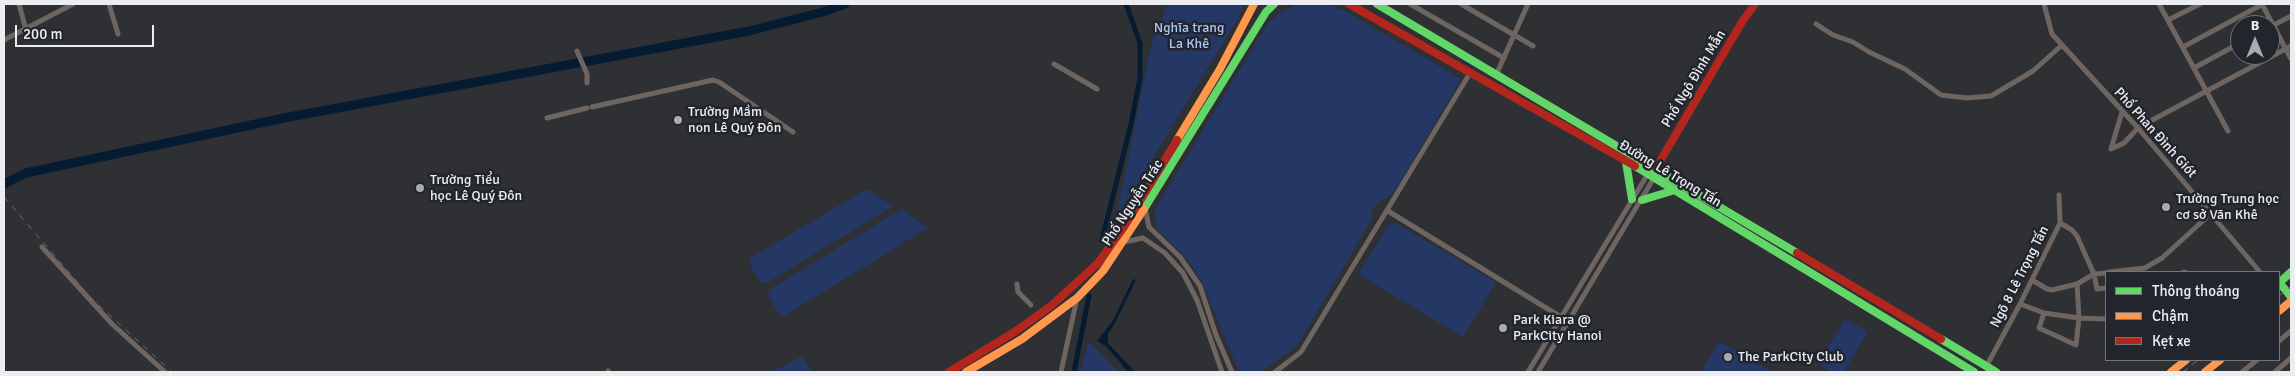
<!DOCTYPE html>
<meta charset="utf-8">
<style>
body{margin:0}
#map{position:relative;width:2295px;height:376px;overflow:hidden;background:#2e3034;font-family:Signika,sans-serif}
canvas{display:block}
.frame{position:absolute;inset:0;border:5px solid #ebedf2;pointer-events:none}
.legend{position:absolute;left:2105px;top:271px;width:175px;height:90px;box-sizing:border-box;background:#22252c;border:1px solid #72757b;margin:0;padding:6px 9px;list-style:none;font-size:15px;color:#ebedf2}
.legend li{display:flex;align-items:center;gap:10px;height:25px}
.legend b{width:25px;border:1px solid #72757b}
.north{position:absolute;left:2230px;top:15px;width:50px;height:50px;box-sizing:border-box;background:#22252c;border:1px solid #72757b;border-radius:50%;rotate:0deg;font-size:14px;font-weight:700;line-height:20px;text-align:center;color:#ebedf2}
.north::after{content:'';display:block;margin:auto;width:18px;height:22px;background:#a9abb0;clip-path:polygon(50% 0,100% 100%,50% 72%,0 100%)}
.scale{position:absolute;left:15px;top:25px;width:139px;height:22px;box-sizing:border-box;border:2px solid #ebedf2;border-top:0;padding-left:6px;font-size:15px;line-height:18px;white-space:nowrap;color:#ebedf2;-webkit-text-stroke:4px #22252c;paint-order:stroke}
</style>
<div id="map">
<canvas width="2295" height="376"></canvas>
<div class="frame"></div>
<ul class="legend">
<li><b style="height:6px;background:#63d668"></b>Thông thoáng</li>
<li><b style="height:6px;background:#ff974d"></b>Chậm</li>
<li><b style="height:6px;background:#b3261e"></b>Kẹt xe</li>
</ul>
<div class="north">B</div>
<div class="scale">200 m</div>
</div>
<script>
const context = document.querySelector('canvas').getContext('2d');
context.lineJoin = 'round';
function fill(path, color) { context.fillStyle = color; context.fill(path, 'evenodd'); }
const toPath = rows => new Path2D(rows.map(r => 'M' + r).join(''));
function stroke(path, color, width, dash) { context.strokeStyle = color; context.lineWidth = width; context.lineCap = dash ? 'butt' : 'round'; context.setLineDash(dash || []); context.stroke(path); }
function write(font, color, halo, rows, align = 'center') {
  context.font = font + ' Signika,sans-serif'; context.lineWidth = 5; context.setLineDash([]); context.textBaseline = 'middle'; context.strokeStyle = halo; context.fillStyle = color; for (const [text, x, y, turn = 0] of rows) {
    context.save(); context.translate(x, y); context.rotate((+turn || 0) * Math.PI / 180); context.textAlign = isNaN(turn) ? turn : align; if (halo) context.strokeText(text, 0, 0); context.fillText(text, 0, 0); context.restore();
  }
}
const green = toPath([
 [1168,4,1244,4,1236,22,1116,218,1152,41],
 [1298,4,1324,4,1345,11,1461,79,1399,184,1390,196,1376,204,1372,211,1373,217,1297,346,1261,372,1239,372,1202,282,1188,260,1157,229,1154,211,1267,25,1279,13],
 [867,189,893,206,765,284,760,282,749,263,750,258],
 [902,209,928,228,784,316,779,314,768,295,769,290],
 [1396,223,1496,282,1463,337,1358,274,1389,224],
 [1845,319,1868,332,1844,372,1831,372,1818,364],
 [1089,341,1119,372,1080,372],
 [1719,341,1773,372,1701,372],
 [802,356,812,372,772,372]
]);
const water = toPath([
 [1133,279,1136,280,1115,323,1108,334,1108,343,1135,372,1128,372,1106,346,1097,341,1112,322]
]);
const canal = toPath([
 [1102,240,1131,124,1140,78,1140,43,1126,4],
 [1074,372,1089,296]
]);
const river = toPath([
 [4,184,26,173,284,118,749,31,823,12,845,4]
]);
const street = toPath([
 [19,4,26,30],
 [109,4,118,34],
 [1410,4,1504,58],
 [1461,4,1533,46],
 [2044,4,2052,34,2138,128,2260,272],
 [2159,4,2228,131],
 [2262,4,2291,59],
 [2168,20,2200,4],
 [1816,24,1833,35,1853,42,1869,52,1905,69,1941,95,1967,98,1991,96,2033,71,2062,45],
 [2270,27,2291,16],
 [4,40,73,4],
 [2183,47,2263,4],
 [577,51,587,74,587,83],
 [1054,64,1097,89],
 [2194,68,2240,43],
 [1496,75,1528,4],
 [592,107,713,80,719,82,793,132],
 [547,118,587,108],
 [2111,149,2124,143,2138,128,2158,117,2291,46],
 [2111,149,2122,112],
 [1145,208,1149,227,1180,257,1200,286,1216,335,1232,372],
 [1388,211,1569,322],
 [2060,223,2072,230,2077,236,2094,274,2097,289,2106,288],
 [1124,242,1143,238,1165,253,1183,273,1197,300,1222,372],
 [42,247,112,324,165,372],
 [2109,272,2145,268,2162,258,2206,218],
 [2184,272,2185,272],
 [2032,280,2047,289,2052,290,2077,284,2094,274,2106,273],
 [1017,284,1018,292,1031,305],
 [2020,304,2044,313,2079,318,2106,319],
 [2044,313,2039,328,2076,345,2079,318,2077,284],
 [2279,341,2291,331],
 [1986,367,2020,304,2060,223,2059,195],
 [608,371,609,372],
 [1061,372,1077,298],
 [1275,372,1301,352,1470,73],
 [1528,372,1649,172],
 [1538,372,1655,176],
 [2242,372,2257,360],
 [2275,372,2291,358]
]);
const fast = toPath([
 [1377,4,1797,253],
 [1626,162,1632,199],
 [1635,166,1974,372],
 [1642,200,1675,190],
 [1144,209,1266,12,1274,4],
 [2279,282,2291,297],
 [2279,283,2291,272],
 [1941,339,1996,372]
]);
const slow = toPath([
 [1177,140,1220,69,1254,4],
 [2279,311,2291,301],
 [966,372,1022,339,1077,298,1103,271,1144,209],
 [2171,372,2186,360],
 [2205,372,2220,360]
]);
const jam = toPath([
 [1349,4,1635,166],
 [1656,168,1742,22,1755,4],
 [1797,253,1941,339],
 [949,372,1016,331,1052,305,1098,263,1124,227,1177,140]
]);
const rail = toPath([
 [4,197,92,299,172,372],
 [2279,296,2291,286],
 [2183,372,2198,360]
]);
const markers = [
 [678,120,5,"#a9abb0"],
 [420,188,5,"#a9abb0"],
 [2166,207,5,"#a9abb0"],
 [1503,328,5,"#a9abb0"],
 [1728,357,5,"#a9abb0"]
];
const parkNames = [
 ["Nghĩa trang",1189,28],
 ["La Khê",1189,44]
];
const streetNames = [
 ["Phố Ngô Đình Mẫn",1694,79,-59],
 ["Phố Phan Đình Giót",2155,133,48],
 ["Đường Lê Trọng Tấn",1670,174,31],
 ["Phố Nguyễn Trác",1133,203,-57],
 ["Ngõ 8 Lê Trọng Tấn",2020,277,-63]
];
const poiNames = [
 ["Trường Mầm",688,112],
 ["non Lê Quý Đôn",688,128],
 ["Trường Tiểu",430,180],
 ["học Lê Quý Đôn",430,196],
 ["Trường Trung học",2176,199],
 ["cơ sở Văn Khê",2176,215],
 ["Park Kiara @",1513,320],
 ["ParkCity Hanoi",1513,336],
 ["The ParkCity Club",1738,357]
];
fill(green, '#253764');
fill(water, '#041b32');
stroke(canal, '#041b32', 5);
stroke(river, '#041b32', 9);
stroke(street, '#6e6561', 5);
stroke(fast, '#63d668', 8);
stroke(slow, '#ff974d', 8);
stroke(jam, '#b3261e', 8);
stroke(rail, '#6f6c6d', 1, [6, 6]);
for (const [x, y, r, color] of markers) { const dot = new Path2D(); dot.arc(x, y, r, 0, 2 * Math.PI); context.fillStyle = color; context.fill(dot); stroke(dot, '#22252c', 2); }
write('14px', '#acc4f7', '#22252c', parkNames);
write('14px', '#ebedf2', '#22252c', streetNames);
write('14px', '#ebedf2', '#22252c', poiNames, 'left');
</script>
